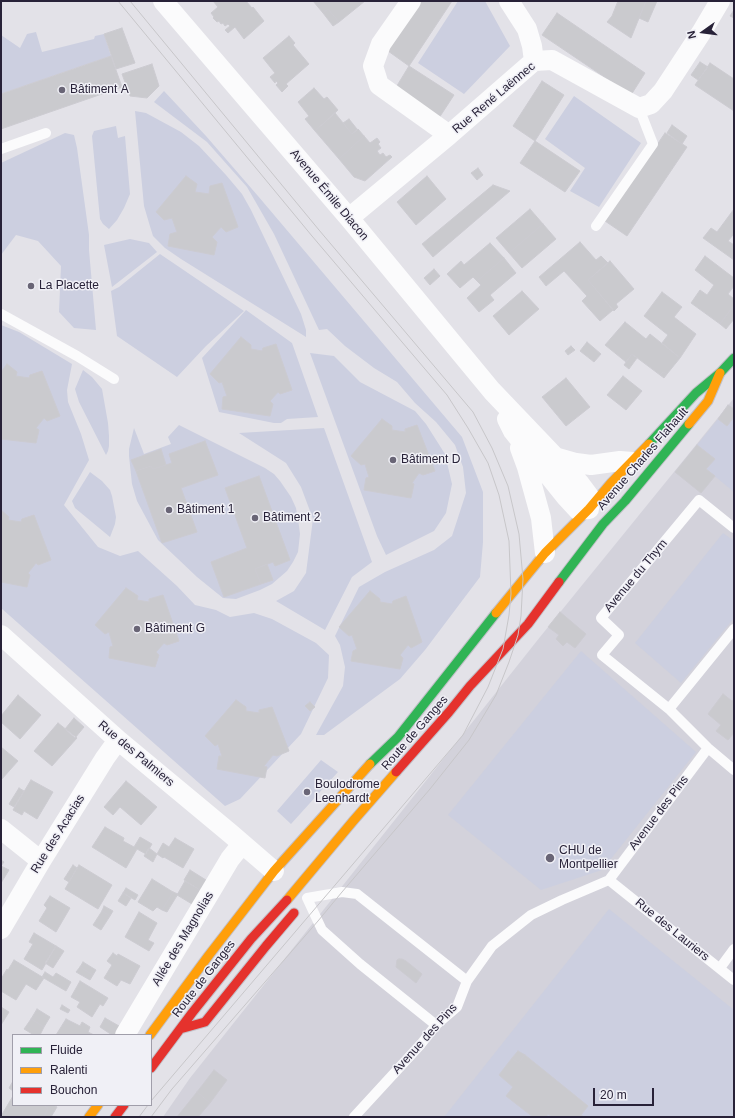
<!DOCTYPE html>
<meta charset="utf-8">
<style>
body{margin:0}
#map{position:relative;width:735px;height:1118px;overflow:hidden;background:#e3e2e8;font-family:Arial,sans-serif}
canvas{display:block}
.frame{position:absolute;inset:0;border:2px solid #282238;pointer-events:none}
.legend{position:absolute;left:12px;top:1034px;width:140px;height:72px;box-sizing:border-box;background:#f0f0f6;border:1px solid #a09eaa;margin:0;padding:5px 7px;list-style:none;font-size:12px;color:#282238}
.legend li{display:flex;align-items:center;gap:8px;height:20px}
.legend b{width:20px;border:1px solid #a09eaa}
.north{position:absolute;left:683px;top:12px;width:40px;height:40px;-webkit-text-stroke:3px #f0f0f6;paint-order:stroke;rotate:256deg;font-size:11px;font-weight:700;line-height:16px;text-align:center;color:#282238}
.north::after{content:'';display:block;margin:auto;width:14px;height:18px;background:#282238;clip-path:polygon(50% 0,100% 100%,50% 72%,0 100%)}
.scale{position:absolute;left:593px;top:1088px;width:61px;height:18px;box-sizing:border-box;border:2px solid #282238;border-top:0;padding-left:5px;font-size:12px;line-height:14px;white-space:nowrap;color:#282238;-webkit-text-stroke:3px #f0f0f6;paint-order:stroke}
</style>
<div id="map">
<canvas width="735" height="1118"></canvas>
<div class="frame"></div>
<ul class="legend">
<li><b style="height:5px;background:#30b455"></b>Fluide</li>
<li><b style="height:5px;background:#ff9f0a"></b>Ralenti</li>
<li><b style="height:5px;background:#e5322d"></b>Bouchon</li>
</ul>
<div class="north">N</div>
<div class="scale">20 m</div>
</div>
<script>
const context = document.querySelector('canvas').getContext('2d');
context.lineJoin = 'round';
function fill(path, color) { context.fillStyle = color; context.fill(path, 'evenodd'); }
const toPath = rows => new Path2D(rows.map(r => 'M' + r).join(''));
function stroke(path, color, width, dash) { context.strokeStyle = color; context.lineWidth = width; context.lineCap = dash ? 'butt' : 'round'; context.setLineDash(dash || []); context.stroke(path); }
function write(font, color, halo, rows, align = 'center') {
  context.font = font + ' Arial,sans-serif'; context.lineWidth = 3; context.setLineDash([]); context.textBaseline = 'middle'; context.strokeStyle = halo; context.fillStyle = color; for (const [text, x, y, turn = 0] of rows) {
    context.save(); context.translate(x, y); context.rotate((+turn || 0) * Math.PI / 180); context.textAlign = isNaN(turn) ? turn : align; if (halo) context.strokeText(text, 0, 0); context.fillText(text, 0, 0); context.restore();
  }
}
const built = toPath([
 [734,398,734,1117,163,1117,190,1078,540,637]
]);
const green = toPath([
 [458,1,485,1,510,46,464,94,418,63],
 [36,32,42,52,94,39,95,36,104,34,111,56,1,94,1,35,20,48,27,34],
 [164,91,206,136,258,196,462,437,483,492,483,542,480,577,425,650,400,679,324,735,316,735,343,686,345,667,340,645,335,636,359,587,385,572,434,550,452,536,466,493,463,467,455,445,436,422,415,403,397,382,374,368,345,346,327,329,319,330,274,234,247,187,207,142,154,102],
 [574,96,641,143,599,207,570,191,585,168,545,139],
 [135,111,146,113,181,132,199,146,226,175,242,194,251,210,301,314,306,330,306,337,181,259,165,248,153,236,149,223,144,206],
 [116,126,118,138,125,136,130,194,124,208,117,220,109,229,103,224,100,219,92,136,94,131],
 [65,133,74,135,77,148,89,235,89,250,96,330,74,328,59,312,61,266,38,241,16,235,1,255,1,163],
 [130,239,149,243,157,252,112,287,104,245],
 [160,254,244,311,206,346,177,377,117,336,111,291,119,287],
 [246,310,292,343,318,417,287,419,281,423,274,423,219,412,202,358],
 [1,325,19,332,72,364,67,390,68,402,81,434,89,460,64,505,98,547,120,556,138,551,177,586,195,605,216,610,230,617,254,613,272,619,316,643,329,655,328,678,301,734,240,799,225,806,1,608],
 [310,353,334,356,360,382,415,411,426,424,445,454,452,484,446,513,434,531,386,555,377,536],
 [83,370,92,377,102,389,108,423,109,436,109,446,108,451,106,455,79,402,75,389],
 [734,417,734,492,706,469,715,459,697,445,718,419,727,426],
 [179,425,265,468,274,474,280,481,291,497,296,508,299,526,300,534,298,552,293,562,287,571,272,584,260,590,236,599,223,598,197,577,158,540,137,501,132,484,129,456,129,449,134,428,144,454,171,444,168,437],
 [324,428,372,562,352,577,325,630,276,601,294,591,306,573,313,519,301,487,286,463,239,433],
 [90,472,102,481,110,490,112,496,116,517,115,524,110,537,75,508,72,501],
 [723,533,734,541,734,618,681,683,635,643],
 [581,651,696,752,602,870,541,890,448,815],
 [321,760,338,772,291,824,277,811],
 [609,909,734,1010,734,1117,444,1117]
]);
const building = toPath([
 [213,1,246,1,252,8,253,7,264,21,244,39,235,27,228,33,225,30,230,26,228,24,225,26,223,23,221,24,219,21,217,22,213,18,214,17,211,13,218,7,213,1],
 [313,1,365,1,339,22,328,9,323,13,313,1],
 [421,1,452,1,409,66,388,51,421,1],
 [618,1,646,1,631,38,607,22,612,16,618,1],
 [646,1,657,1,648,22,639,18,646,1],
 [328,9,339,22,333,26,323,13,328,9],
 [734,10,734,18,730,16,734,10],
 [557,13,645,73,631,95,542,35,557,13],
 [122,28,135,63,116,69,104,34,122,28],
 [289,36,295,43,293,45,309,64,286,84,288,86,282,92,276,85,278,83,276,81,275,83,270,77,275,73,263,58,289,36],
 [111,56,122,87,1,129,1,94,111,56],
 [700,62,708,67,698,80,691,75,700,62],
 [710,63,734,79,734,111,695,85,710,63],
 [152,64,159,86,147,98,130,96,122,74,152,64],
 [409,66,454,95,439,118,395,89,409,66],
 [542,81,564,95,535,141,513,126,542,81],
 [314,88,324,99,327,97,338,110,315,131,305,119,309,116,298,102,314,88],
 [335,113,352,134,358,129,364,136,339,159,315,131,335,113],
 [349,119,357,129,352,134,343,123,349,119],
 [672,125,687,136,682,144,667,133,672,125],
 [665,133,687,147,627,236,605,221,665,133],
 [364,136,370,143,377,138,380,142,378,144,381,148,377,151,380,155,383,153,386,157,390,155,392,157,365,181,354,177,339,159,364,136],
 [535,141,580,171,565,192,520,163,535,141],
 [478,168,483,175,477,180,471,173,478,168],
 [186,176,197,184,195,192,209,194,210,186,222,183,238,227,226,232,221,227,212,237,217,242,214,255,168,246,170,234,177,232,172,218,164,220,156,212,186,176],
 [427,176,446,199,416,225,397,202,427,176],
 [493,185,510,191,433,257,422,244,493,185],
 [530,209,543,224,509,253,496,238,530,209],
 [734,209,734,236,733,235,728,241,734,245,734,260,703,238,711,228,717,232,734,209],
 [543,224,556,239,522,268,509,253,543,224],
 [580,242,596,260,601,256,608,263,588,280,613,310,600,321,582,301,587,296,564,271,546,286,539,277,580,242],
 [490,243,504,258,477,281,473,277,460,288,447,274,461,261,464,265,490,243],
 [705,256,734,278,734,286,728,294,734,299,734,305,720,324,691,303,700,290,707,295,714,285,695,270,705,256],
 [504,258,516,273,490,295,494,300,479,312,467,298,481,285,477,281,504,258],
 [610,261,634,289,616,304,618,307,614,311,588,280,610,261],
 [434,269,440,276,430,285,424,278,434,269],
 [522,291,539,309,509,335,493,316,522,291],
 [662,292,682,307,674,317,696,334,680,358,662,343,668,335,644,316,662,292],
 [734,305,734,319,726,329,720,324,734,305],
 [625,322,646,339,650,334,680,358,667,374,663,372,660,375,632,354,626,362,605,345,625,322],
 [241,337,251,345,251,349,262,351,263,348,276,344,292,390,280,394,278,392,270,401,273,404,270,416,222,409,223,397,227,396,222,382,219,383,210,374,241,337],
 [587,342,601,354,594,362,580,351,587,342],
 [571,346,575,350,568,355,565,351,571,346],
 [632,354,637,358,629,369,624,365,632,354],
 [7,364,17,372,16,376,29,378,30,375,42,371,60,416,47,421,44,418,36,428,39,430,36,443,1,439,1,372,7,364],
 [663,372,667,374,664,378,660,375,663,372],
 [623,376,642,391,626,410,607,395,623,376],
 [566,378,590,407,566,426,542,397,566,378],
 [728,405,734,409,734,417,727,426,718,419,728,405],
 [382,419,392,426,392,430,405,432,405,429,417,425,435,471,423,475,419,473,412,483,414,484,411,498,364,490,366,478,369,477,365,464,361,465,351,456,382,419],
 [205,441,218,475,181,488,197,532,162,543,136,471,151,466,153,469,172,463,169,454,205,441],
 [697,445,715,459,706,469,715,476,701,493,675,472,697,445],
 [161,449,166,465,153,469,151,466,136,471,131,460,161,449],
 [259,476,290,560,275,566,273,562,255,569,261,584,224,597,211,562,247,548,225,488,259,476],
 [1,510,9,517,8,520,21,522,22,519,34,515,51,560,38,565,36,563,28,573,30,575,27,587,1,582,1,510],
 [267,564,273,580,261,584,255,569,267,564],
 [126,588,138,596,137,600,149,602,149,599,163,595,179,641,167,645,164,643,156,652,159,655,155,667,109,658,110,647,113,646,109,632,105,634,95,625,126,588],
 [370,591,380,599,380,602,392,604,393,601,406,596,422,642,411,648,408,645,400,655,403,658,400,669,351,661,353,651,357,649,352,635,349,636,339,627,370,591],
 [560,612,586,634,575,648,567,642,563,646,556,639,559,635,548,627,560,612],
 [723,694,732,701,734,699,734,735,733,734,728,740,716,731,721,725,708,714,723,694],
 [18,695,41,715,20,739,1,722,1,716,18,695],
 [236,700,246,707,246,711,259,713,259,710,272,707,289,751,277,756,273,755,264,766,267,767,265,778,217,769,219,756,222,756,218,744,215,746,205,736,236,700],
 [310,702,315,707,310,711,305,706,310,702],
 [74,718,84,727,75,738,65,729,74,718],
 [58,723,77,738,52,766,34,751,58,723],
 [1,747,18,761,1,780,1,747],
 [31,780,53,792,37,819,24,811,22,815,13,810,31,780],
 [126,781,157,807,141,825,120,807,113,815,104,807,126,781],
 [19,788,24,791,14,807,9,804,19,788],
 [105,827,124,838,123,841,134,847,140,837,152,844,146,854,137,849,126,868,92,847,105,827],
 [175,838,194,849,183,868,164,857,163,858,157,854,163,843,169,847,175,838],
 [149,848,157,854,153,862,144,856,149,848],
 [1,860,4,862,1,866,9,870,1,883,1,860],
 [73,865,77,868,69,882,64,879,73,865],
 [79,865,112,885,98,909,65,889,79,865],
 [190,870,206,880,200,890,184,880,190,870],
 [152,879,173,892,162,910,157,907,153,911,138,902,152,879],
 [185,881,200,890,192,904,177,895,185,881],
 [126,888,138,895,135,900,123,893,126,888],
 [173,892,178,894,167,912,162,910,173,892],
 [123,893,131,898,126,906,118,901,123,893],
 [50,896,70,908,56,932,39,921,47,908,44,905,50,896],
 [104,906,113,911,110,916,102,911,104,906],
 [102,911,110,916,101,930,93,925,102,911],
 [139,912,157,923,148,940,154,943,149,951,125,937,139,912],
 [34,933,56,946,42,970,24,959,33,944,29,942,34,933],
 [56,946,64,951,53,968,45,963,56,946],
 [113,953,117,956,118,954,140,966,130,984,121,980,117,986,104,978,112,965,107,961,113,953],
 [399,959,402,959,406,961,422,974,416,983,396,967,397,960,399,959],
 [14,960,44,978,36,990,26,984,16,1000,1,991,1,979,7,969,8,970,14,960],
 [83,962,96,970,93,975,80,967,83,962],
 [80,967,93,975,90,980,76,972,80,967],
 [45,972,53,977,56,973,71,982,66,991,42,977,45,972],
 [80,981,108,998,103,1006,100,1004,92,1017,77,1007,80,1002,71,997,80,981],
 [62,1005,70,1010,68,1013,60,1009,62,1005],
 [1,1007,9,1012,1,1025,1,1007],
 [37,1009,50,1017,44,1027,31,1019,37,1009],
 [105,1018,119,1026,115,1035,112,1035,100,1027,105,1018],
 [31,1019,44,1027,40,1035,34,1035,24,1029,31,1019],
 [66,1019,80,1026,82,1022,90,1027,88,1032,94,1035,56,1035,66,1019],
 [518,1051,525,1055,518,1063,512,1058,518,1051],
 [525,1055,588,1106,581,1115,584,1117,550,1117,551,1116,548,1114,546,1117,533,1117,506,1096,513,1087,499,1075,512,1058,518,1063,525,1055],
 [214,1070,227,1080,210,1103,197,1092,214,1070],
 [13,1081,13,1091,9,1088,13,1081],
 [197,1092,210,1103,198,1117,177,1117,197,1092],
 [13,1096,13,1102,4,1117,1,1116,13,1096],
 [13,1102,13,1105,43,1105,48,1108,44,1117,4,1117,13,1102],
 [43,1105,53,1105,57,1107,51,1117,44,1117,48,1108,43,1105]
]);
const lane = toPath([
 [1,149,46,133],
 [596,226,653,144,639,108],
 [1,314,77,356,114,379],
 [734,528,699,500,601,618,619,635,602,655,669,709,708,748,734,770],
 [669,709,734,629],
 [609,880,734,980],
 [720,968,734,949],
 [436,1025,360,964,322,930,307,898,342,892,357,894,467,981],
 [354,1117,421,1044,436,1025,457,1007,467,981,492,946,531,915,562,900,609,880,708,748]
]);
const street = toPath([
 [163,1,349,218,492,391,555,457,576,463,591,465,620,461,632,462],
 [411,1,381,44,373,66,379,85,449,135],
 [509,1,527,29,532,46,534,61],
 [349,218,449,135,534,61,552,60,639,108,651,104,663,91,701,33,720,1],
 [507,419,513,431,566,497,578,510,589,509,589,496,580,484,556,457],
 [520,448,527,467,541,518,545,553],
 [1,635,118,740,231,834,274,871],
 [1,829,41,861],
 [1,929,41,861,105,758,118,740],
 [125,1035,230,859,242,844]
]);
const fast = toPath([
 [649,444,696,393,720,373,734,358],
 [559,582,603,524,625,501,689,424],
 [370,764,398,737,496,613]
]);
const slow = toPath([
 [689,424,708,401,720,373],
 [496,613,545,553,589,509,611,483,649,444],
 [287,900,354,820,396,772],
 [150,1035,209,955,274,871,370,764],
 [89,1117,98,1105]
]);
const jam = toPath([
 [396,772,449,712,470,686,528,624,559,582],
 [180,1029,205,1022,266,946,294,913],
 [151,1068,192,1013,251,939,287,900],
 [115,1117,124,1105]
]);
const tram = toPath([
 [118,1,312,236,447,395,468,428,488,463,499,495,509,541,511,594,509,615,503,649,488,687,463,735,151,1101],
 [130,1,319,230,473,412,492,448,508,486,519,534,523,579,521,616,518,635,509,662,496,695,469,740,430,789,342,892,318,921,172,1089,151,1117],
 [139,1117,148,1105]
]);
const markers = [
 [62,90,4,"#696576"],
 [31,286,4,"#696576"],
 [393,460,4,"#696576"],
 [169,510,4,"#696576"],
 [255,518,4,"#696576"],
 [137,629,4,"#696576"],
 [307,792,4,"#696576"],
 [550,858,5,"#696576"]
];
const poiNames = [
 ["Bâtiment A",70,90],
 ["La Placette",39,286],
 ["Bâtiment D",401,460],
 ["Bâtiment 1",177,510],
 ["Bâtiment 2",263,518],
 ["Bâtiment G",145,629],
 ["Boulodrome",315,785],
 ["Leenhardt",315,799],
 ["CHU de",559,851],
 ["Montpellier",559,865]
];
const streetNames = [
 ["Rue René Laënnec",494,98,-40],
 ["Avenue Émile Diacon",329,195,50],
 ["Avenue Charles Flahault",643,459,-49],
 ["Avenue du Thym",636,576,-50],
 ["Route de Ganges",415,733,-49],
 ["Rue des Palmiers",136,754,40],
 ["Avenue des Pins",659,813,-53],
 ["Rue des Acacias",58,834,-58],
 ["Rue des Lauriers",672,930,39],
 ["Allée des Magnolias",183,939,-59],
 ["Route de Ganges",204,979,-52],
 ["Avenue des Pins",425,1039,-48]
];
fill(built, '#d3d2db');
fill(green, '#cccfe0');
fill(building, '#cacace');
stroke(building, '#cccbd1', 1);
stroke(fast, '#c2c0c8', 11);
stroke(slow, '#c2c0c8', 11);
stroke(jam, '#c2c0c8', 11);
stroke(lane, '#fbfbfc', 10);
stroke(street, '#fbfbfc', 20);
stroke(fast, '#30b455', 9);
stroke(slow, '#ff9f0a', 9);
stroke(jam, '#e5322d', 9);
stroke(tram, '#c7c6c9', 1);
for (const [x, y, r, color] of markers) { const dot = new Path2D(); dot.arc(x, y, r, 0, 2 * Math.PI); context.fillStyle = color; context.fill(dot); stroke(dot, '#f0f0f6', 1.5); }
write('12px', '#282238', '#f0f0f6', poiNames, 'left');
write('12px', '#282238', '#f0f0f6', streetNames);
</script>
